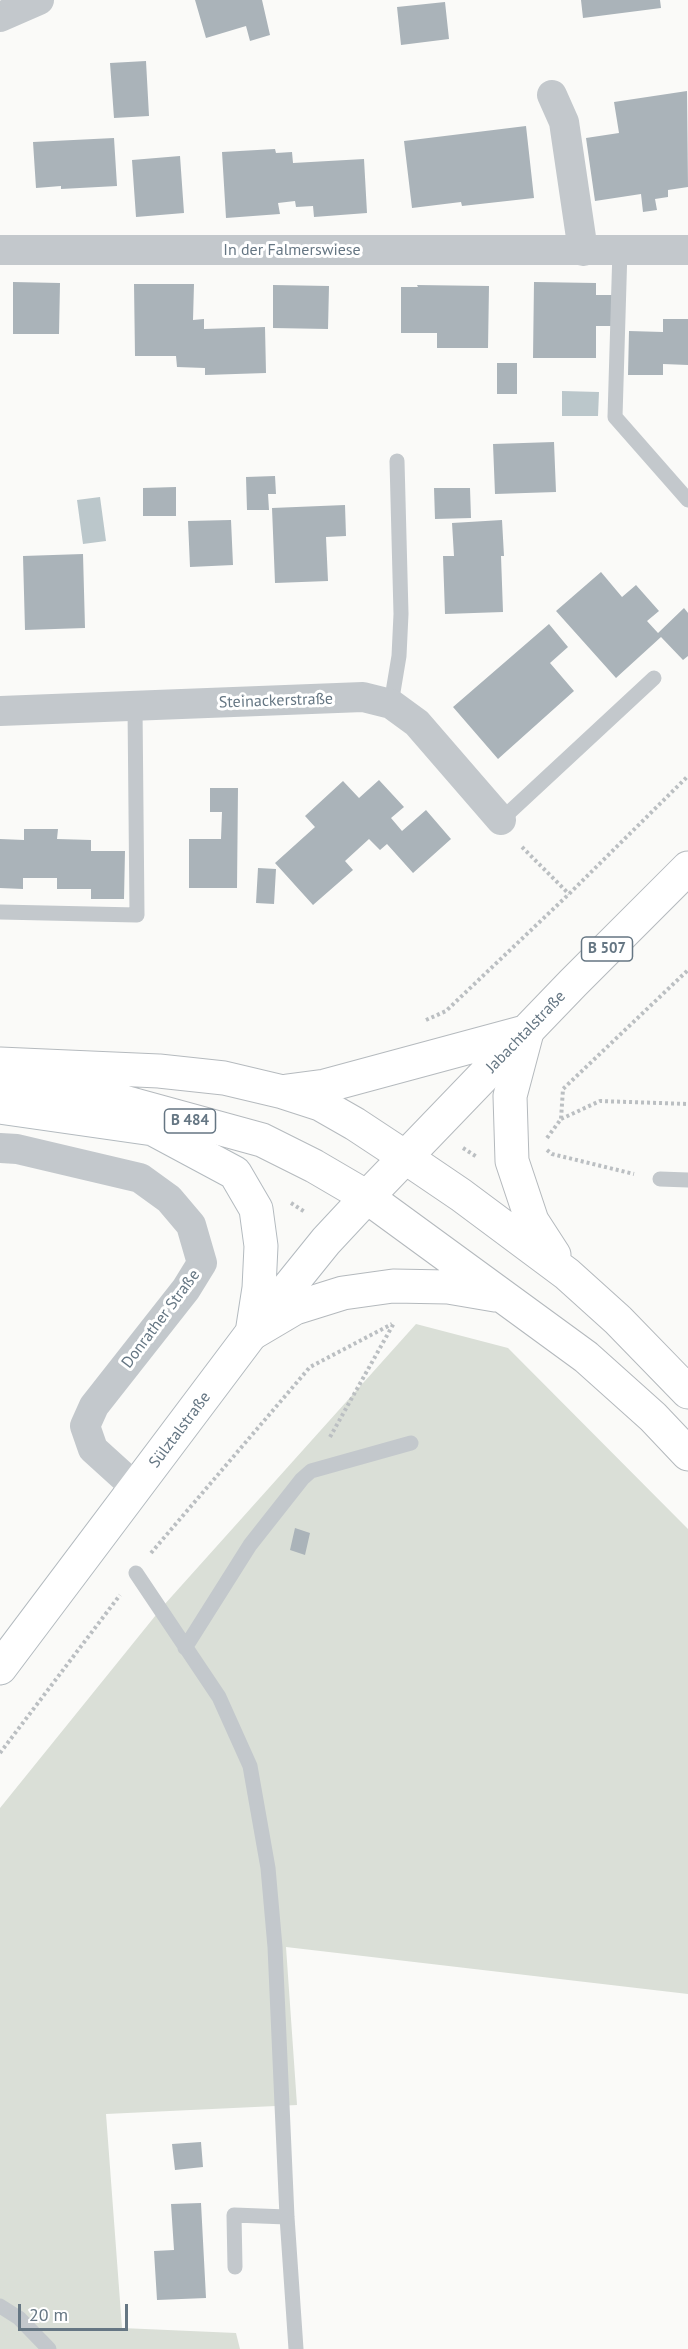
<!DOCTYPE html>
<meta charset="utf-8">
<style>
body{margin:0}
#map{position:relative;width:688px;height:2349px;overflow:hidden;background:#fafaf8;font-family:"PT Sans",sans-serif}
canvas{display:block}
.scale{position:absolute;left:18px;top:2304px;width:110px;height:27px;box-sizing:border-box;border:3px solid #657683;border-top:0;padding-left:8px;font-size:18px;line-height:21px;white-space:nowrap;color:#657683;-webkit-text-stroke:4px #fff;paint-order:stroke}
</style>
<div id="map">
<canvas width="688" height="2349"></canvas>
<div class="scale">20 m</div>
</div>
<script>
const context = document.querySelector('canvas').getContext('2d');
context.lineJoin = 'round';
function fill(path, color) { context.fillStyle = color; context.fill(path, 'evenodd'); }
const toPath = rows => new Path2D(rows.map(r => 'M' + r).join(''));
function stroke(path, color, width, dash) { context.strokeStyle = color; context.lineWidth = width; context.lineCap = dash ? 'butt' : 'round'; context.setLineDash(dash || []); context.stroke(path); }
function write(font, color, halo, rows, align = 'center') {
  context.font = font + ' "PT Sans",sans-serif'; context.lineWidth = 6; context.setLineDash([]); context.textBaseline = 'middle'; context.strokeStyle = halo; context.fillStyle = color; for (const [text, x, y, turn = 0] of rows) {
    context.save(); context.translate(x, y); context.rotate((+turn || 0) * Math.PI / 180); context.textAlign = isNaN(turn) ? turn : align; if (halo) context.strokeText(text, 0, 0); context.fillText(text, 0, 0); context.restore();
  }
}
const green = toPath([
 [416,1324,508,1348,688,1529,688,1994,286,1947,297,2105,106,2114,122,2328,236,2333,240,2349,0,2349,0,1808,164,1605]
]);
const water = toPath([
 [562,391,599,392,598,416,562,416],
 [100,497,106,541,83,544,77,500]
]);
const building = toPath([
 [195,0,262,0,270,35,250,41,246,26,206,38],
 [581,0,660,0,661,8,583,18],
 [445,2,449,39,401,45,397,7],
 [146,61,149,116,114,118,110,63],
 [687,91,688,187,668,190,668,197,655,199,657,210,643,212,641,194,595,201,586,138,619,133,614,102],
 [526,126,534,198,462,206,461,202,412,208,404,141],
 [114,138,117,186,61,189,61,186,36,188,33,142],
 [275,149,276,153,292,152,293,163,364,159,367,213,314,217,313,206,296,207,295,201,278,203,280,214,226,218,222,152],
 [180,156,184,213,136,217,132,160],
 [13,282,60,283,59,334,13,334],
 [534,282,596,283,596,295,613,295,612,326,596,326,596,358,533,358],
 [134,284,194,284,193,320,204,319,204,329,265,327,266,373,205,375,205,368,177,367,176,356,135,356],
 [273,285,329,286,328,329,273,328],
 [417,285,489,286,488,348,437,348,437,333,401,333,401,287,418,287],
 [663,319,688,319,688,365,663,364,663,375,628,375,629,331,663,332],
 [497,363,517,363,517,394,497,394],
 [554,442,556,492,495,494,493,444],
 [275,476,276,494,268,494,269,510,247,510,246,477],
 [176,487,176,516,143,516,143,488],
 [434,488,470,488,471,518,435,519],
 [345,505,346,536,326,537,328,581,275,583,272,508],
 [231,520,233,565,190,567,188,521],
 [502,520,504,556,501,556,503,612,445,614,443,556,454,556,452,523],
 [83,554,85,628,25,630,23,556],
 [601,572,622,597,636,585,659,611,647,621,658,633,684,608,688,613,688,656,683,660,661,637,616,678,556,611],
 [549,624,568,647,550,663,574,691,498,759,453,707],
 [379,780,404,807,391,818,402,831,426,810,451,839,413,873,387,844,380,850,369,839,345,861,353,870,313,905,275,863,315,827,305,816,343,781,359,798],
 [210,788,238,788,237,888,189,888,189,839,221,839,222,812,210,812],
 [24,829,58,829,57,839,91,840,91,851,125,851,124,899,91,899,91,889,57,889,57,878,23,878,23,889,0,888,0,839,24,840],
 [258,868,276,869,274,904,256,903],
 [295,1528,310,1533,305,1555,290,1550],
 [201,2142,203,2167,175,2170,172,2144],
 [201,2203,206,2298,157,2300,154,2251,174,2250,171,2204]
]);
const path = toPath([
 [522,847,569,894],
 [426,1020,446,1011,569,894,688,776],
 [561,1119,600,1101,688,1104],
 [547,1138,561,1119,563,1089,688,970],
 [463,1148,477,1157],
 [547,1150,552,1154,634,1174],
 [291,1203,305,1212],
 [330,1437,394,1323],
 [151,1553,310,1367,392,1324],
 [0,1753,120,1595]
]);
const service = toPath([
 [620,249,615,417,688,500],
 [391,704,399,656,401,614,397,461],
 [501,820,654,678],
 [0,912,137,915,135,707],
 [660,1179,688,1180],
 [136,1573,219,1697,250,1766,268,1868,275,1947,287,2217,296,2349],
 [185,1648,250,1545,302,1479,311,1471,411,1443],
 [235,2267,234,2215,287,2217],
 [0,2306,19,2318,49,2349]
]);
const minor = toPath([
 [0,17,39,0],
 [552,95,564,122,583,251],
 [0,250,688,250],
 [0,711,363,697,391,704,417,723,501,820],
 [0,1148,17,1149,140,1178,169,1199,191,1225,202,1263,186,1289,94,1406,85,1426,93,1449,136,1488]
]);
const secondary = toPath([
 [0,1107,153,1129,235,1173,256,1209,261,1246,259,1288,252,1333],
 [0,1668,251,1334,326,1241,367,1197]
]);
const primary = toPath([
 [0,1064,159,1071,224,1078,283,1092,320,1104,355,1124,405,1157],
 [0,1088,98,1095,262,1140,314,1166,367,1197,573,983,688,868],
 [287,1091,325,1086,525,1032]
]);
const motorway = toPath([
 [527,1032,510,1096,512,1161,532,1221,554,1255],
 [405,1157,461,1195,567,1274,618,1320,688,1392],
 [367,1197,586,1357,653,1417,688,1454],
 [251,1334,295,1308,343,1293,393,1286,448,1287,495,1295]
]);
const shields = [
 [607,949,51],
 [190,1121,51]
];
const shieldNames = [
 ["B 507",607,949],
 ["B 484",190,1121]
];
const streetNames = [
 ["In der Falmerswiese",292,250],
 ["Steinackerstraße",276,701,-2],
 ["Jabachtalstraße",526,1032,-46],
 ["Donrather Straße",161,1319,-53],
 ["Sülztalstraße",180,1430,-53]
];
fill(green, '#dadfd7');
fill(water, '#bbc7cb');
fill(building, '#aab3b9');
stroke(secondary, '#b3babf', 35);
stroke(primary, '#b5babe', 35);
stroke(motorway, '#b4b9bd', 35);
stroke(path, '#bbbfc2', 4, [3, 3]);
stroke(service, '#c3c8cc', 15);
stroke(minor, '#c3c8cc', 30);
stroke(secondary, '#fff', 33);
stroke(primary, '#fff', 33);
stroke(motorway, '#fff', 33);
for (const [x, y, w] of shields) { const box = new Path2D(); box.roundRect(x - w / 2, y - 12, w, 24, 4.5); context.fillStyle = '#fff'; context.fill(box); stroke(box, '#657683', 1.5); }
write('bold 15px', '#657683', null, shieldNames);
write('16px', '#657683', '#fff', streetNames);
</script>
